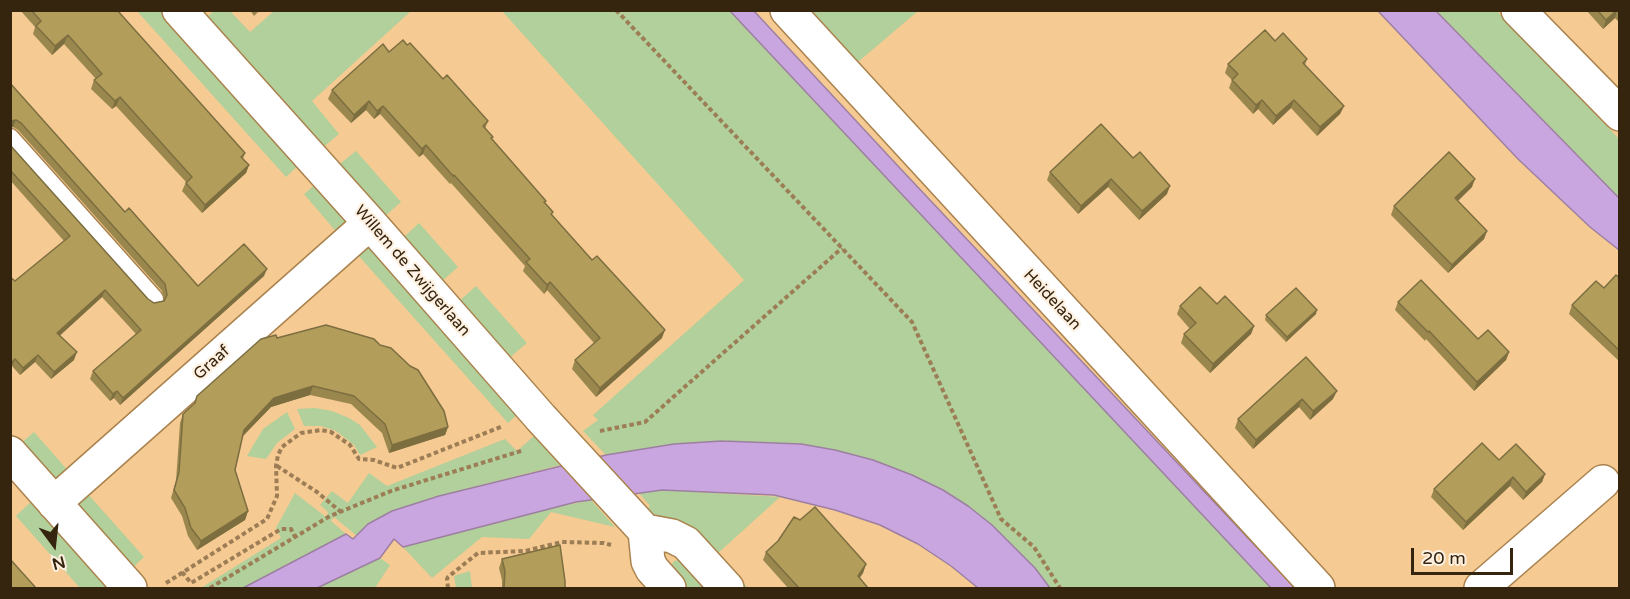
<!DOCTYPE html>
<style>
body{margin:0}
#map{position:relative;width:1630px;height:599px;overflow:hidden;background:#f5ca93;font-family:"Varela Round",sans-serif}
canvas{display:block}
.frame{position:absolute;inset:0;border:12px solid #35240e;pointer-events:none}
.north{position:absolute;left:24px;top:515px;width:60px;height:60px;-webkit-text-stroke:4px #fef1e1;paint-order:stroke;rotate:165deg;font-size:16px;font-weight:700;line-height:24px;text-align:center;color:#35240e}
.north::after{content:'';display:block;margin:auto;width:21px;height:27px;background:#35240e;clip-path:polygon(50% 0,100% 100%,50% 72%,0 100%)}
.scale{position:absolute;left:1411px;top:548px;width:102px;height:27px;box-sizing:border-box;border:3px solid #35240e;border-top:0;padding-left:8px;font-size:18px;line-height:21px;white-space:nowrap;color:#35240e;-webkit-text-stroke:4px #fef1e1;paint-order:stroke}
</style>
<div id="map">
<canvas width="1630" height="599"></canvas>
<div class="frame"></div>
<div class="north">N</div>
<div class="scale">20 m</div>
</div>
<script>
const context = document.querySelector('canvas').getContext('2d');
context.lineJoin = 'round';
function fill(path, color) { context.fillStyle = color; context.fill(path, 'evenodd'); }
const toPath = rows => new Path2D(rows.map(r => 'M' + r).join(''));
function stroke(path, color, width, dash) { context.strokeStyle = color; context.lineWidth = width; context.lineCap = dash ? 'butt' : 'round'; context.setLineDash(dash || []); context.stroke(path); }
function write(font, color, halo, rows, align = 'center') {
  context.font = font + ' "Varela Round",sans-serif'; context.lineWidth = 4.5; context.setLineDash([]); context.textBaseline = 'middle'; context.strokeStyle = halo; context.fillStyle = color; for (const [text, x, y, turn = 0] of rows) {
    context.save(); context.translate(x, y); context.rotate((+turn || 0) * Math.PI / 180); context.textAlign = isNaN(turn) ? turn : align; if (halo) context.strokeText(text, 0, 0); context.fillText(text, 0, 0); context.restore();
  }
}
const green = toPath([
 [137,11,162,11,300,164,286,177],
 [214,11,230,11,250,32,274,11,411,11,312,101,339,134,320,150,203,20],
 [502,11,730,11,1271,588,1050,588,1035,568,992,525,968,506,944,490,912,475,873,460,835,450,801,444,635,450,606,455,583,431,598,420,593,415,744,280],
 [810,11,918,11,858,62],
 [1436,11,1497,11,1619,139,1619,198],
 [356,151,401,202,382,219,336,167],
 [317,183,353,223,339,235,304,194],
 [419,223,458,267,440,283,401,240],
 [370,242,521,411,508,423,357,254],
 [476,286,527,343,508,359,457,303],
 [315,408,332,411,349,418,360,425,377,447,360,455,354,445,336,431,321,426,304,426,297,409],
 [287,412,295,429,277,443,266,459,247,456,263,429],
 [34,432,71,474,57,485,20,444],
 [534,436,560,465,439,496,392,511,368,524,357,536,334,517,331,521,346,534,243,588,201,588,281,538,276,528,295,493,326,517,328,512,320,505,332,491,348,503,369,473,387,486,505,439,517,451],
 [662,490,780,497,717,554,748,588,737,588,661,522,645,511,650,506,639,493],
 [87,493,144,557,131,569,74,504],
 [35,498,112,588,80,588,16,516],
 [591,500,615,527,551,512,529,539,482,537,432,578,403,547,524,514],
 [380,558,390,565,375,588,317,588],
 [683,559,715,588,680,588,669,569,674,561],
 [470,571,472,588,456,588,454,576]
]);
const water = toPath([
 [730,11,754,11,897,165,1295,588,1271,588,730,11],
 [1378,11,1436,11,1619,198,1619,250,1590,227,1518,159,1378,11],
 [722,441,801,444,835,450,873,460,912,475,943,490,968,506,992,525,1035,568,1050,588,978,588,951,566,918,544,880,525,835,510,774,495,662,490,576,502,403,547,394,539,380,558,317,588,243,588,346,534,353,539,368,524,392,511,439,496,606,455,674,444,722,441]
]);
const path = toPath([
 [616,10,912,322,1001,519,1034,547,1060,588],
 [600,431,645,422,842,248],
 [277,466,317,492,341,512],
 [182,572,191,583,281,529,291,529,295,537],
 [166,583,267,519,277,496,276,466,278,455,282,447,301,433,321,430,331,432,350,445,359,459,374,460,397,468,503,426],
 [210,588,330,516,391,491,524,450],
 [448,588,447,579,448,577,478,553,525,551,562,542,604,543,611,545]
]);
const service = toPath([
 [10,138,154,299]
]);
const minor = toPath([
 [179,10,370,223,541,418,645,531,672,536,686,543,727,588],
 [787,10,1318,588],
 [1518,10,1620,114],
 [10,453,130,588],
 [54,503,370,223],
 [645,531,648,561,652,569,669,588],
 [1481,588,1603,482]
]);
const wall = toPath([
 [20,10,117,10,245,153,243,159,249,165,246,173,202,213,182,191,186,182,116,106,112,109,91,89,94,80,96,79,64,44,52,55,33,34,35,27],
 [250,10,260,10,254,16],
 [1586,10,1620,10,1620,23,1615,18,1603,29],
 [407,45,488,121,485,129,493,137,492,139,546,201,545,203,553,212,552,215,662,338,596,397,572,369,575,360,594,343,547,290,544,294,523,271,525,266,451,183,450,184,423,154,419,157,380,114,374,119,366,110,351,123,328,99,332,90,389,52],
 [1307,59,1305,65,1344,106,1340,114,1317,136,1291,108,1273,125,1258,109,1253,114,1229,88,1232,80,1225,73,1228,64],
 [10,83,125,212,198,286,264,276,120,405,114,398,110,401,90,379,93,371,136,334,102,297,59,336,74,360,51,379,35,362,20,375,12,366,10,368,10,277,15,281,64,241,10,180,10,145,148,299,154,303,164,301,164,300,162,291,18,130,13,127,10,128],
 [1101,124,1167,194,1139,220,1108,187,1078,214,1047,180,1050,172],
 [1472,187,1458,201,1487,231,1484,239,1448,273,1391,215,1394,206],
 [1620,278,1620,362,1569,314,1572,305,1604,288],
 [1398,302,1509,352,1506,360,1474,391,1426,339,1425,341,1395,310],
 [1180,306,1254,326,1251,334,1210,373,1181,343,1184,334,1190,329,1177,314],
 [1316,314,1286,342,1265,320,1266,315],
 [277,338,448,427,445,435,389,453,382,433,351,404,310,395,271,407,242,437,235,470,248,511,245,520,197,550,188,536,182,516,171,498,176,481,180,423,183,414,194,404,197,396],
 [1306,357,1333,399,1310,420,1299,407,1253,449,1235,428,1238,419],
 [1499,460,1545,474,1542,482,1523,500,1510,486,1463,530,1431,497,1434,489],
 [766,552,866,564,863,573,859,578,868,588,788,588,763,560],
 [502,559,565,588,502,588,502,580,499,568]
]);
const shadedWall = toPath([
 [1617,10,1615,18,1603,29,1606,20],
 [68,35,64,44,52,55,55,46],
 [120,97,116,106,112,109,115,101],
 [1262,100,1258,109,1253,114,1256,105],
 [1294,100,1291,108,1273,125,1276,116],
 [369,101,366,110,351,123,354,115],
 [383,106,380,114,374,119,377,111],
 [1344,106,1340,114,1317,136,1320,127],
 [16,120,13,127,10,128,10,121],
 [426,145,423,154,419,157,422,149],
 [249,165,246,173,202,213,205,205],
 [1111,179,1108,187,1078,214,1081,206],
 [1475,179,1472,187,1452,206,1455,198],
 [1170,186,1167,194,1139,220,1142,211],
 [1487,231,1484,239,1448,273,1452,265],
 [267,269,264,276,120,405,123,398],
 [550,282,547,290,544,294,547,285],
 [105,290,102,297,54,341,57,333],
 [1317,310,1316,314,1286,342,1287,337],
 [1254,326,1251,334,1210,373,1213,364],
 [665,330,662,338,596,397,600,388],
 [77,352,74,360,51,379,54,372],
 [1509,352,1506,360,1474,391,1477,382],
 [38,355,35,362,20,375,23,368],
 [15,359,12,366,10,368,12,362],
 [313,386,310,395,271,407,241,438,244,430,274,398],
 [117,391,114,398,110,401,113,394],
 [1337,391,1333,399,1310,420,1313,411],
 [1302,399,1299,407,1253,449,1256,440],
 [448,427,445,435,389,453,392,445],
 [1545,474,1542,482,1523,500,1526,492],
 [1513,477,1510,486,1463,530,1466,522],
 [248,511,245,520,197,550,201,541],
 [866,564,863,573,855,585,858,576]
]);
const building = toPath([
 [31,10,117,10,245,153,241,157,249,165,205,205,186,183,192,177,120,97,115,101,94,80,102,74,68,35,55,46,36,26,41,21,31,10],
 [1597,10,1617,10,1606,20,1597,10],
 [1265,30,1275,41,1283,33,1307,59,1303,63,1344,106,1320,127,1294,100,1276,116,1262,100,1256,105,1232,80,1238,74,1228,64,1265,30],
 [403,40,407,45,410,43,443,79,447,75,488,121,483,126,493,137,491,138,546,201,544,202,553,212,551,214,592,260,597,256,665,330,600,388,575,360,600,338,550,282,547,285,526,262,530,259,454,175,453,176,426,145,422,149,383,106,377,111,369,101,354,115,332,90,383,44,389,52,403,40],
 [10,83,125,212,129,208,198,286,244,244,267,269,123,398,117,391,113,394,93,371,141,330,105,290,57,333,77,352,54,372,38,355,23,368,15,359,12,362,10,361,10,277,15,281,70,236,10,170,10,145,148,299,154,303,164,301,167,295,165,284,21,123,16,120,10,121,10,83],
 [1101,124,1133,158,1140,152,1170,186,1142,211,1111,179,1081,206,1050,172,1101,124],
 [1449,152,1475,179,1455,198,1487,231,1452,265,1394,206,1449,152],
 [1616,275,1620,278,1620,351,1572,305,1596,281,1604,288,1616,275],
 [1421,280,1478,339,1488,330,1509,352,1477,382,1429,331,1428,332,1398,302,1421,280],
 [1200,287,1217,304,1225,296,1254,326,1213,364,1184,334,1196,323,1180,306,1200,287],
 [1296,288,1317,310,1287,337,1266,315,1296,288],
 [326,325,374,339,380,345,391,348,410,366,418,370,444,411,448,427,392,445,385,424,354,396,313,386,274,398,244,430,235,470,248,511,201,541,191,528,185,508,174,490,179,472,183,414,195,403,197,396,261,339,276,335,277,338,326,325],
 [1306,357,1337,391,1313,411,1302,399,1256,440,1238,419,1306,357],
 [1482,443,1499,460,1516,444,1545,474,1526,492,1513,477,1466,522,1434,489,1482,443],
 [815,507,866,564,858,576,868,588,799,588,766,552,778,541,794,517,800,520,815,507],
 [560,545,565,581,565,588,504,588,505,571,502,559,560,545],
 [10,559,36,588,10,588,10,559]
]);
const streetNames = [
 ["Willem de Zwijgerlaan",412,271,49],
 ["Heidelaan",1052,300,47],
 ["Graaf",212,363,-42]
];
fill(green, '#b1d09b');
fill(water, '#caa6e0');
stroke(water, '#9d7fa1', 1.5);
stroke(service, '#aa824d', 21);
stroke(minor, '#aa824d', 36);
stroke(path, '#9c7d55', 4, [4.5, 3]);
stroke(service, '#fff', 18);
stroke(minor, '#fff', 33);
fill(wall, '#99874e');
fill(shadedWall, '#7d6e40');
fill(building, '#b29d5b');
stroke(building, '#7d6e40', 1.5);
write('16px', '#35240e', '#fef1e1', streetNames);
</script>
